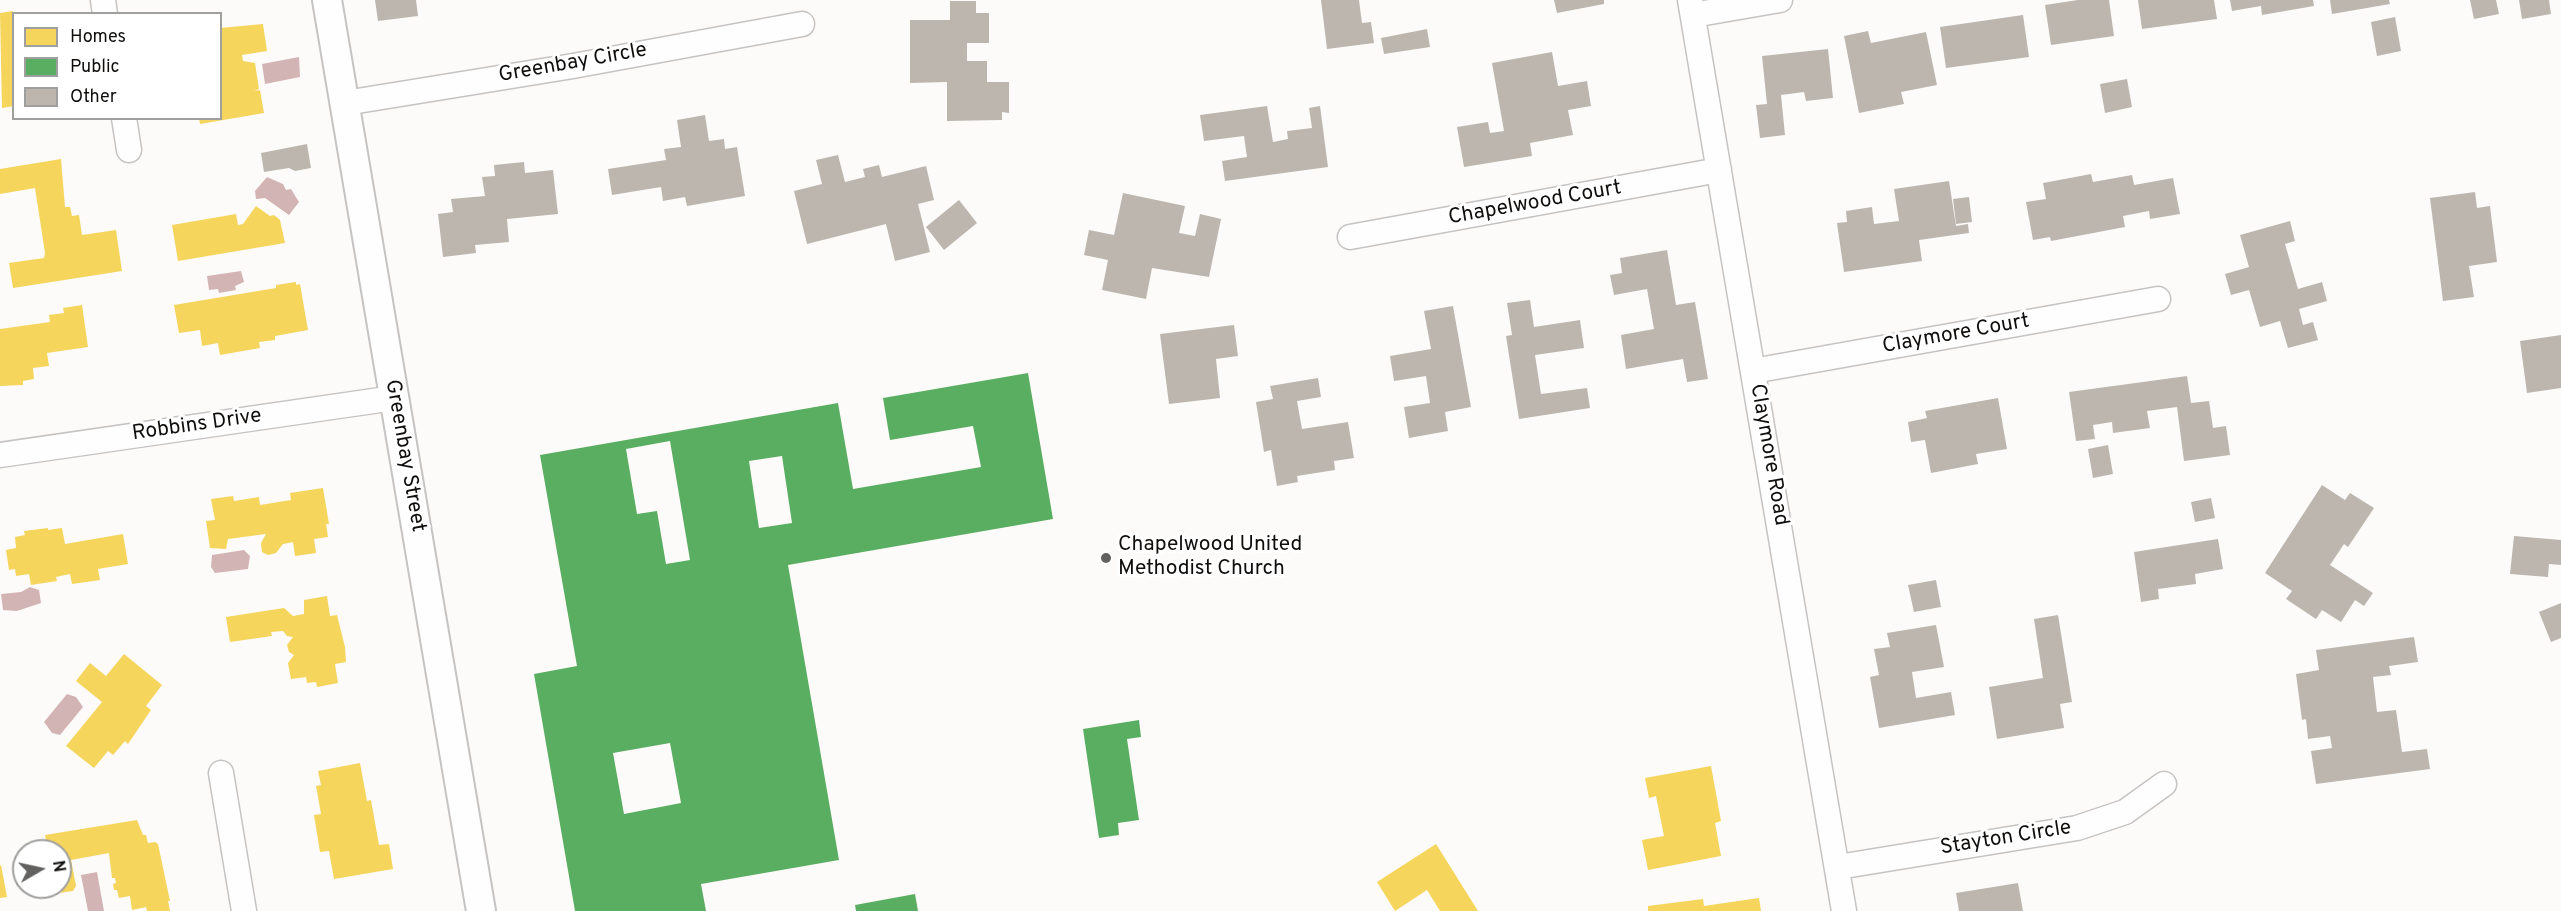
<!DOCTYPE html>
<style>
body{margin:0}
#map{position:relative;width:2561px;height:911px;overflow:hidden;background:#fdfbf9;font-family:Overpass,sans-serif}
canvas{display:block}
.legend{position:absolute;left:12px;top:12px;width:210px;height:108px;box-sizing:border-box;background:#fff;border:2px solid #9f9f9e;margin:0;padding:8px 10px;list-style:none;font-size:18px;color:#100e0c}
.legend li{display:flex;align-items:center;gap:12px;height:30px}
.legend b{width:30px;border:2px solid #9f9f9e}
.north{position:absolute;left:12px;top:839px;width:60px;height:60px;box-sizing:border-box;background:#fff;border:2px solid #9f9f9e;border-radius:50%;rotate:81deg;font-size:16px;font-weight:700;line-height:24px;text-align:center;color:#100e0c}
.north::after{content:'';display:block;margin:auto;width:21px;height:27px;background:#63615f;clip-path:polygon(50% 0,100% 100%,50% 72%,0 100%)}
</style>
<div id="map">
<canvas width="2561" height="911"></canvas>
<ul class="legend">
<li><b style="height:16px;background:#f6d55c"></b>Homes</li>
<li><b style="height:16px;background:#5aae61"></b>Public</li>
<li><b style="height:16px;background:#bcb6af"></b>Other</li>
</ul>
<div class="north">N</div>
</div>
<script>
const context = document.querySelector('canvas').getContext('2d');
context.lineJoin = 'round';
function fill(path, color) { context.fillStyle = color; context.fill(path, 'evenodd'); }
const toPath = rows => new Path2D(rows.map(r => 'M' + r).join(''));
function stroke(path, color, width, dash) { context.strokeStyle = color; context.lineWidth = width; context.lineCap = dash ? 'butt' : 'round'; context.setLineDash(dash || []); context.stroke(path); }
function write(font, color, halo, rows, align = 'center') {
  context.font = font + ' Overpass,sans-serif'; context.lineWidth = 6; context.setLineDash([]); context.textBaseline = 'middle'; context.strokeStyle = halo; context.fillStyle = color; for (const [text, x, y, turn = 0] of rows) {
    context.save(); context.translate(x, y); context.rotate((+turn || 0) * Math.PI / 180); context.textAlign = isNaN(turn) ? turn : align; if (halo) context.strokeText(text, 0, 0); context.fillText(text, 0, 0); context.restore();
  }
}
const water = toPath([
 [299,57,300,77,265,84,262,64],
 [267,177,283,184,286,190,291,189,299,202,289,215,265,198,256,199,255,191],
 [241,271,244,282,235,286,236,290,219,293,218,289,209,290,207,276],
 [244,550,250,556,248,569,215,573,211,567,212,555],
 [30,587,39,590,41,603,17,611,3,610,1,594,21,592],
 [67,694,76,697,83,707,60,735,52,733,44,722],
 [97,872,104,911,88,911,81,875]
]);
const homes = toPath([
 [13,11,14,106,2,108,0,13],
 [263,24,267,51,242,55,243,61,255,63,259,89,254,91,260,90,264,113,200,124,199,118,220,118,220,28],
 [61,159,65,207,70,207,72,216,79,215,82,235,116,230,122,271,13,288,9,263,44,258,45,253,35,188,0,194,0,169],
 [256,206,270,216,274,215,280,220,285,243,178,261,172,225,236,214,238,225,243,224],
 [296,282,296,285,300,284,308,330,275,336,275,340,259,342,260,348,220,355,218,343,202,346,200,330,179,333,174,305,276,288,276,285],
 [82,305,88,347,47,353,49,366,33,368,34,379,23,381,23,385,0,386,0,329,50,322,49,315,64,313,63,308],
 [323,488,329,524,326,524,328,537,314,539,316,553,295,556,293,542,283,544,276,553,268,555,262,552,261,543,266,534,228,539,226,549,210,548,206,521,215,520,211,499,233,496,234,501,259,497,260,505,291,500,290,493],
 [48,528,48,530,62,528,65,544,123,534,128,564,98,569,100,580,72,584,70,574,56,577,57,581,31,585,29,574,16,576,15,569,9,570,6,550,16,548,15,537,25,535,24,531],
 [327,596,330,616,337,615,345,647,346,662,335,664,338,683,317,687,316,682,307,683,306,677,291,679,288,663,294,655,289,652,287,645,293,637,287,636,283,631,271,632,272,636,230,642,226,617,284,608,293,616,304,614,304,600],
 [124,654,162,685,146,706,151,710,128,744,125,741,113,755,108,751,94,768,66,746,102,702,76,681,90,663,106,676],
 [360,763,367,801,371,800,379,845,389,844,393,869,334,879,329,851,320,852,314,815,321,814,316,786,321,785,318,771],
 [1711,766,1721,821,1715,823,1721,856,1648,870,1642,840,1664,836,1656,796,1649,798,1645,778],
 [137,820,143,835,146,835,148,843,155,842,158,844,170,901,168,901,170,911,147,911,146,907,132,910,130,896,119,898,117,890,114,890,113,884,116,883,115,878,112,878,109,853,71,860,76,886,73,891,59,893,55,890,54,887,60,887,60,851,48,851,45,835],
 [1436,844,1478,911,1440,911,1427,890,1395,911,1377,882],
 [1,865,7,897,0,898,0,866],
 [1759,898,1761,911,1648,911,1648,906,1703,899,1704,906]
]);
const public = toPath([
 [1028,373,1053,519,788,565,839,860,701,884,706,911,575,911,534,674,577,666,540,455,838,403,853,489,981,467,973,426,890,440,883,398],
 [670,441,690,560,666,564,657,511,637,514,626,449],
 [782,456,792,523,759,528,749,461],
 [670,743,681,803,624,814,613,753],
 [1139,720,1141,737,1127,739,1139,820,1118,823,1119,835,1099,838,1083,729],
 [915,894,918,911,856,911,855,905]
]);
const building = toPath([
 [375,0,416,0,418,16,378,21],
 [1321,0,1359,0,1362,23,1371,22,1374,43,1327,49],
 [1554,0,1604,0,1604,4,1557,13],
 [2078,0,2109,0,2114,36,2051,45,2045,5],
 [2138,0,2214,0,2217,19,2142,29],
 [2230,0,2313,0,2314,6,2262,15,2261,6,2232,11],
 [2330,0,2389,0,2390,4,2332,14],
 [2470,0,2496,0,2499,14,2474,19],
 [2519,0,2549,0,2551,14,2522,19],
 [950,1,976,1,976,13,989,13,989,43,967,43,967,61,987,61,987,82,1009,82,1009,113,1002,112,1002,120,947,121,947,82,910,83,910,20,950,20],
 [2023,15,2029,57,1946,68,1940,27],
 [2395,17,2401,51,2377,56,2371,22],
 [1427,29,1430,47,1384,54,1381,38],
 [1868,31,1871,43,1926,32,1937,85,1901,92,1904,104,1859,113,1844,36],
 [1828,49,1833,98,1806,101,1804,92,1781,95,1785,135,1760,138,1756,105,1767,104,1762,56],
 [1552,52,1558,86,1587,81,1591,106,1568,110,1573,135,1530,143,1532,156,1464,167,1457,127,1488,122,1490,133,1504,131,1492,63],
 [2127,79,2132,107,2105,113,2100,84],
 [1267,106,1273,142,1288,139,1287,131,1312,128,1309,108,1320,106,1328,167,1225,181,1222,161,1247,157,1244,136,1204,141,1200,115],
 [705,115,709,141,724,139,725,149,737,147,745,196,687,206,685,197,663,201,661,187,612,195,608,169,666,160,664,149,681,147,677,120],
 [307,144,311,168,295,171,289,168,264,172,261,153],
 [838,155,845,182,865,177,863,169,879,165,882,177,926,166,934,200,918,204,930,252,895,261,886,224,807,244,794,191,822,184,816,160],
 [524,162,525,173,553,170,558,214,507,219,509,242,475,245,476,253,443,257,438,214,453,212,451,199,485,196,482,177,495,176,494,165],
 [2091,174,2093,182,2132,175,2134,185,2173,178,2180,214,2150,219,2149,211,2123,216,2125,227,2051,241,2050,237,2033,240,2026,202,2046,199,2043,183],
 [1949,181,1956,226,1968,224,1969,233,1919,240,1922,261,1844,272,1837,223,1847,222,1846,211,1872,207,1874,224,1899,221,1894,189],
 [2475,192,2477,208,2490,206,2497,262,2469,266,2474,297,2443,301,2430,198],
 [1123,193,1185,206,1179,233,1195,236,1200,214,1221,219,1209,277,1152,268,1146,299,1102,290,1108,260,1084,255,1089,230,1114,235],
 [1969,197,1972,222,1956,224,1953,199],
 [959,200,977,223,944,250,926,227],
 [2290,221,2295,241,2285,244,2298,289,2322,282,2327,301,2299,309,2303,325,2313,322,2318,340,2288,348,2280,321,2260,327,2249,290,2231,295,2225,274,2249,267,2240,235],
 [1667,250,1676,305,1695,302,1708,379,1687,382,1683,359,1626,369,1621,335,1654,329,1647,289,1614,295,1610,275,1622,273,1620,258],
 [1530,300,1534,327,1580,320,1584,348,1535,355,1541,394,1587,388,1590,408,1519,419,1506,336,1512,335,1507,303],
 [1453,306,1471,407,1445,412,1448,431,1409,438,1404,407,1430,403,1426,376,1394,381,1390,356,1431,349,1424,311],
 [1234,325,1238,356,1216,359,1220,398,1169,404,1160,334],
 [2561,335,2561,388,2527,393,2520,341],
 [2187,376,2191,403,2209,401,2213,428,2226,426,2230,455,2184,461,2177,407,2147,411,2150,428,2113,433,2112,422,2093,425,2095,439,2076,441,2069,392],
 [1318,378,1321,397,1297,401,1302,429,1348,422,1354,458,1334,461,1335,470,1297,476,1298,482,1277,486,1271,450,1264,452,1256,402,1273,399,1270,386],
 [1998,398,2007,449,1976,454,1978,464,1931,473,1925,440,1911,442,1908,422,1927,418,1925,411],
 [2108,445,2113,474,2093,478,2088,449],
 [2322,485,2345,500,2350,493,2374,508,2348,547,2344,544,2330,565,2373,593,2364,606,2355,600,2341,622,2322,610,2316,619,2286,599,2292,591,2265,573],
 [2211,498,2215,518,2195,522,2191,502],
 [2514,536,2561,540,2561,565,2549,564,2548,577,2510,574],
 [2218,539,2223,569,2195,574,2196,584,2158,589,2159,599,2141,602,2134,552],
 [1936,580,1941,607,1914,612,1908,585],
 [2561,603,2561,638,2551,642,2539,612],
 [2058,615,2072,702,2060,704,2064,728,1997,739,1989,687,2043,678,2034,619],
 [1936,625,1944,667,1912,672,1916,698,1951,692,1955,715,1879,728,1870,677,1879,675,1874,649,1890,647,1887,633],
 [2414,637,2418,662,2389,666,2391,675,2373,677,2377,712,2396,710,2402,752,2427,749,2430,769,2316,784,2311,751,2332,748,2330,736,2308,739,2306,719,2302,720,2296,674,2319,670,2316,650],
 [2018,883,2023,911,1959,911,1956,893]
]);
const minor = toPath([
 [103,0,105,14],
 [1690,0,1844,911],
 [1693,15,1780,0],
 [345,103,573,66,802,24],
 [124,118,129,150],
 [1350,237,1719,170],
 [1753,371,2158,299],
 [0,455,394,398],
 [221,773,244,911],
 [1838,867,2077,828,2125,812,2164,784]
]);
const tertiary = toPath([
 [327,0,481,911]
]);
const markers = [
 [1106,558,6,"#63615f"]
];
const streetNames = [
 ["Greenbay Circle",573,64,-10],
 ["Chapelwood Court",1535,204,-10],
 ["Claymore Court",1956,335,-10],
 ["Robbins Drive",197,426,-8],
 ["Claymore Road",1768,455,80],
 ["Greenbay Street",404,456,80],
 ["Stayton Circle",2006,839,-9]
];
const poiNames = [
 ["Chapelwood United",1118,546],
 ["Methodist Church",1118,570]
];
fill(water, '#d3b4b4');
fill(homes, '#f6d55c');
fill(public, '#5aae61');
fill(building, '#bcb6af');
stroke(minor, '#c6c4c3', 27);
stroke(tertiary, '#c6c4c3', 32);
stroke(minor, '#fffefe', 24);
stroke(tertiary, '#fffefe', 28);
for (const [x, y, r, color] of markers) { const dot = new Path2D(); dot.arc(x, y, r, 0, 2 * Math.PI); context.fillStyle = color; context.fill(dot); stroke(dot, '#fff', 2); }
write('21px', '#100e0c', '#fff', streetNames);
write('21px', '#100e0c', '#fff', poiNames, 'left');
</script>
